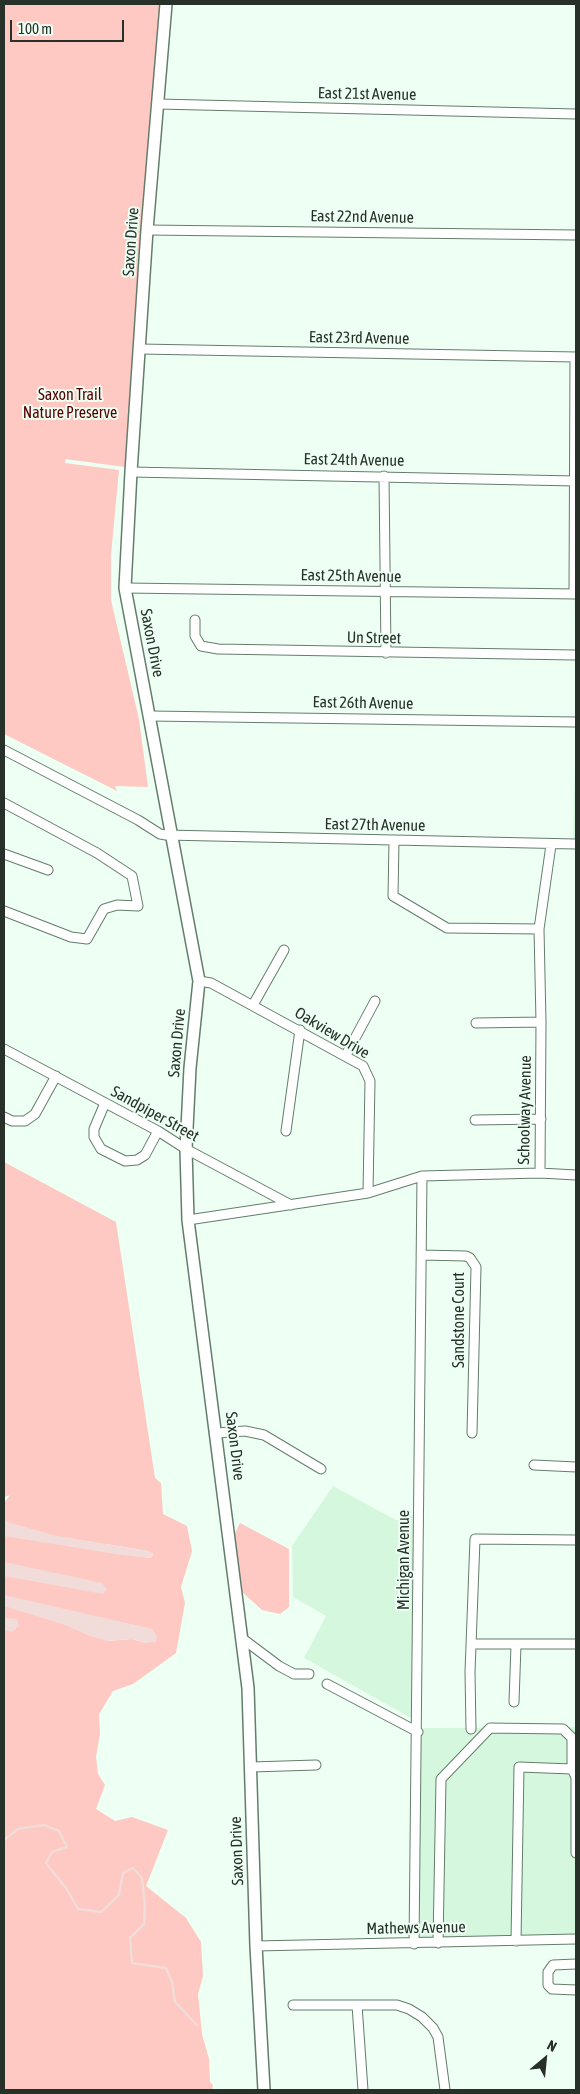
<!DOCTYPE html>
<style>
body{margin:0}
#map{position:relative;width:580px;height:2094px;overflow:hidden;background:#eefff3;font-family:"Asap Condensed",sans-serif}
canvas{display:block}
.frame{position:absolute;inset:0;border:5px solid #27312a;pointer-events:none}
.north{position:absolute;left:520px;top:2034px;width:50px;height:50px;-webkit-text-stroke:4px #eefff3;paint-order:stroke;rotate:28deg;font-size:14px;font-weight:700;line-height:20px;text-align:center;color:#27312a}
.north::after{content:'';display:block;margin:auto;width:18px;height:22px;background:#27312a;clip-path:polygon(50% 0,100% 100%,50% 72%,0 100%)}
.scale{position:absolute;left:10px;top:20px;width:114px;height:22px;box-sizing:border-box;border:2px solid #27312a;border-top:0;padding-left:6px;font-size:15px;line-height:18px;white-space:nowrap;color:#27312a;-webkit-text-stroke:4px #eefff3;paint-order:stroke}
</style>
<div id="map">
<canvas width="580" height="2094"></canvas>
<div class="frame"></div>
<div class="north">N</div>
<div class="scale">100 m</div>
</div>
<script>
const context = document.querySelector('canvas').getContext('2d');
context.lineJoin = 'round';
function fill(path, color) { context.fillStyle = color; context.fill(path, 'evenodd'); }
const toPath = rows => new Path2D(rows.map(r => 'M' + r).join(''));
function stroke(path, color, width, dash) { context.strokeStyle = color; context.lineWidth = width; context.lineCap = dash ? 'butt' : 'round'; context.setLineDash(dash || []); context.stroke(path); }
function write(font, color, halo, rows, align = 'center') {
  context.font = font + ' "Asap Condensed",sans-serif'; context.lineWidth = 4; context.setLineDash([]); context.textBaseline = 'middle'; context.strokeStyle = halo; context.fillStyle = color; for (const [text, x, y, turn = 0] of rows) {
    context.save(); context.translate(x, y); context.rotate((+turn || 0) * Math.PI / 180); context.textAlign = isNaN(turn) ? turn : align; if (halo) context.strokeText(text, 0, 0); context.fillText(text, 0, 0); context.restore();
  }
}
const built = toPath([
 [576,357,576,844,573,845,576,722,573,481],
 [333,1486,396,1520,419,1513,418,1722,304,1658,326,1616,293,1597,292,1546],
 [576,1727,576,1939,414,1944,418,1732,425,1728]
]);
const green = toPath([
 [4,4,166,4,133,358,125,467,65,459,65,463,119,470,111,555,111,600,139,719,148,787,115,786,117,791,4,734],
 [4,1162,116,1222,155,1478,161,1483,163,1514,187,1526,192,1551,181,1587,185,1603,176,1653,133,1684,113,1691,99,1714,100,1733,96,1757,98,1774,105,1785,96,1809,115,1821,132,1817,168,1830,146,1886,186,1918,201,1942,203,1976,198,1994,202,2034,209,2059,210,2082,213,2085,212,2090,4,2090,4,1503,10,1495,4,1497],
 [106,1544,148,1551,153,1554,151,1558,105,1552],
 [97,1617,98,1617,151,1629,146,1643,132,1639,107,1641],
 [240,1523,289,1549,289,1607,280,1614,262,1610,241,1591,234,1535]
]);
const water = toPath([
 [4,1521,53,1535,148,1551,153,1554,151,1558,122,1555,4,1536],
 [4,1562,102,1583,107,1589,103,1594,4,1576],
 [4,1595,152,1629,157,1636,156,1642,146,1643,132,1639,107,1641,90,1636,65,1625,4,1606],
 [4,1618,17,1619,19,1626,12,1632,4,1630]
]);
const stream = toPath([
 [4,1840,18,1829,44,1825,59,1831,67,1847,52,1852,46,1863,66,1888,78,1909,101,1912,119,1895,123,1873,133,1868,142,1878,145,1906,144,1924,130,1938,132,1963,166,1968,172,1982,175,2002,197,2025]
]);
const street = toPath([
 [158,104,576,114],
 [147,230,576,235],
 [140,349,576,357],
 [131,472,576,481],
 [384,476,386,653],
 [125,588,576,594],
 [574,594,575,357],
 [195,620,195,636,201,646,218,649,574,655],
 [150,716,576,722],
 [4,750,138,820,160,834,166,835,576,844],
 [4,803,97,853,132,876,138,906,117,905,104,909,87,939,71,937,4,911],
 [394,841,393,896,447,928,539,929],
 [4,854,48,870],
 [199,981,211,983,363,1066,370,1081,368,1193],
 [253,1005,284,950],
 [476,1023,541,1022],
 [4,1049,158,1131,186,1149,291,1205],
 [346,1055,375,1001],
 [105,1103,94,1129,94,1137,101,1149,125,1161,137,1160,145,1155,158,1131],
 [4,1117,12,1121,25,1121,35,1114,56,1076],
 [475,1120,541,1119],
 [286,1131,300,1030],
 [540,1173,541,1022,539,929,551,845],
 [188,1220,368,1193,422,1176,540,1173,576,1175],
 [421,1255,466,1256,470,1258,476,1267,472,1433],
 [217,1433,245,1431,264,1435,321,1469],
 [534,1465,576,1467],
 [243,1639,279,1666,294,1674,309,1674],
 [471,1644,576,1644],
 [327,1684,418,1732],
 [514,1702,516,1645],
 [471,1729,470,1672,475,1539,576,1540],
 [251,1767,316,1765],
 [576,1777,576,1853],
 [516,1941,519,1767,572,1769,576,1777],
 [438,1943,441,1779,490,1728,563,1729,572,1738,572,1769],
 [414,1944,422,1176],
 [256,1946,576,1939],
 [576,1964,553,1965,548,1972,548,1985,552,1989,576,1990],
 [293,2005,397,2005,409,2009,422,2017,433,2028,438,2037,445,2090],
 [357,2005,363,2090]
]);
const secondary = toPath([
 [166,4,147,230,131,472,125,588,199,981,190,1068,186,1149,188,1220,248,1688,256,1946,264,2090]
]);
const streetNames = [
 ["East 21st Avenue",367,94,1],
 ["East 22nd Avenue",362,217,1],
 ["Saxon Drive",131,242,-86],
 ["East 23rd Avenue",359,338,1],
 ["East 24th Avenue",354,460,1],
 ["East 25th Avenue",351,576,1],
 ["Un Street",374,638,1],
 ["Saxon Drive",152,643,79],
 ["East 26th Avenue",363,703,1],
 ["East 27th Avenue",375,825,1],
 ["Oakview Drive",332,1033,31],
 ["Saxon Drive",177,1043,-85],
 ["Schoolway Avenue",525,1110,-89],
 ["Sandpiper Street",155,1114,29],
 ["Sandstone Court",459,1320,-90],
 ["Saxon Drive",235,1446,83],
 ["Michigan Avenue",404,1560,-90],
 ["Saxon Drive",237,1851,-92],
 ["Mathews Avenue",416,1928,-1]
];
const parkNames = [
 ["Saxon Trail",70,395],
 ["Nature Preserve",70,413]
];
fill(built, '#d5f7de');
fill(green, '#fec9c2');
fill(water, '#f1dcd9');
stroke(stream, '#f1dcd9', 2.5);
stroke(street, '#647d6b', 11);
stroke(secondary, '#647d6b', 14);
stroke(street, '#fff', 9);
stroke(secondary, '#fff', 11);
write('16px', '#27312a', '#eefff3', streetNames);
write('16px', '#570002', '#eefff3', parkNames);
</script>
